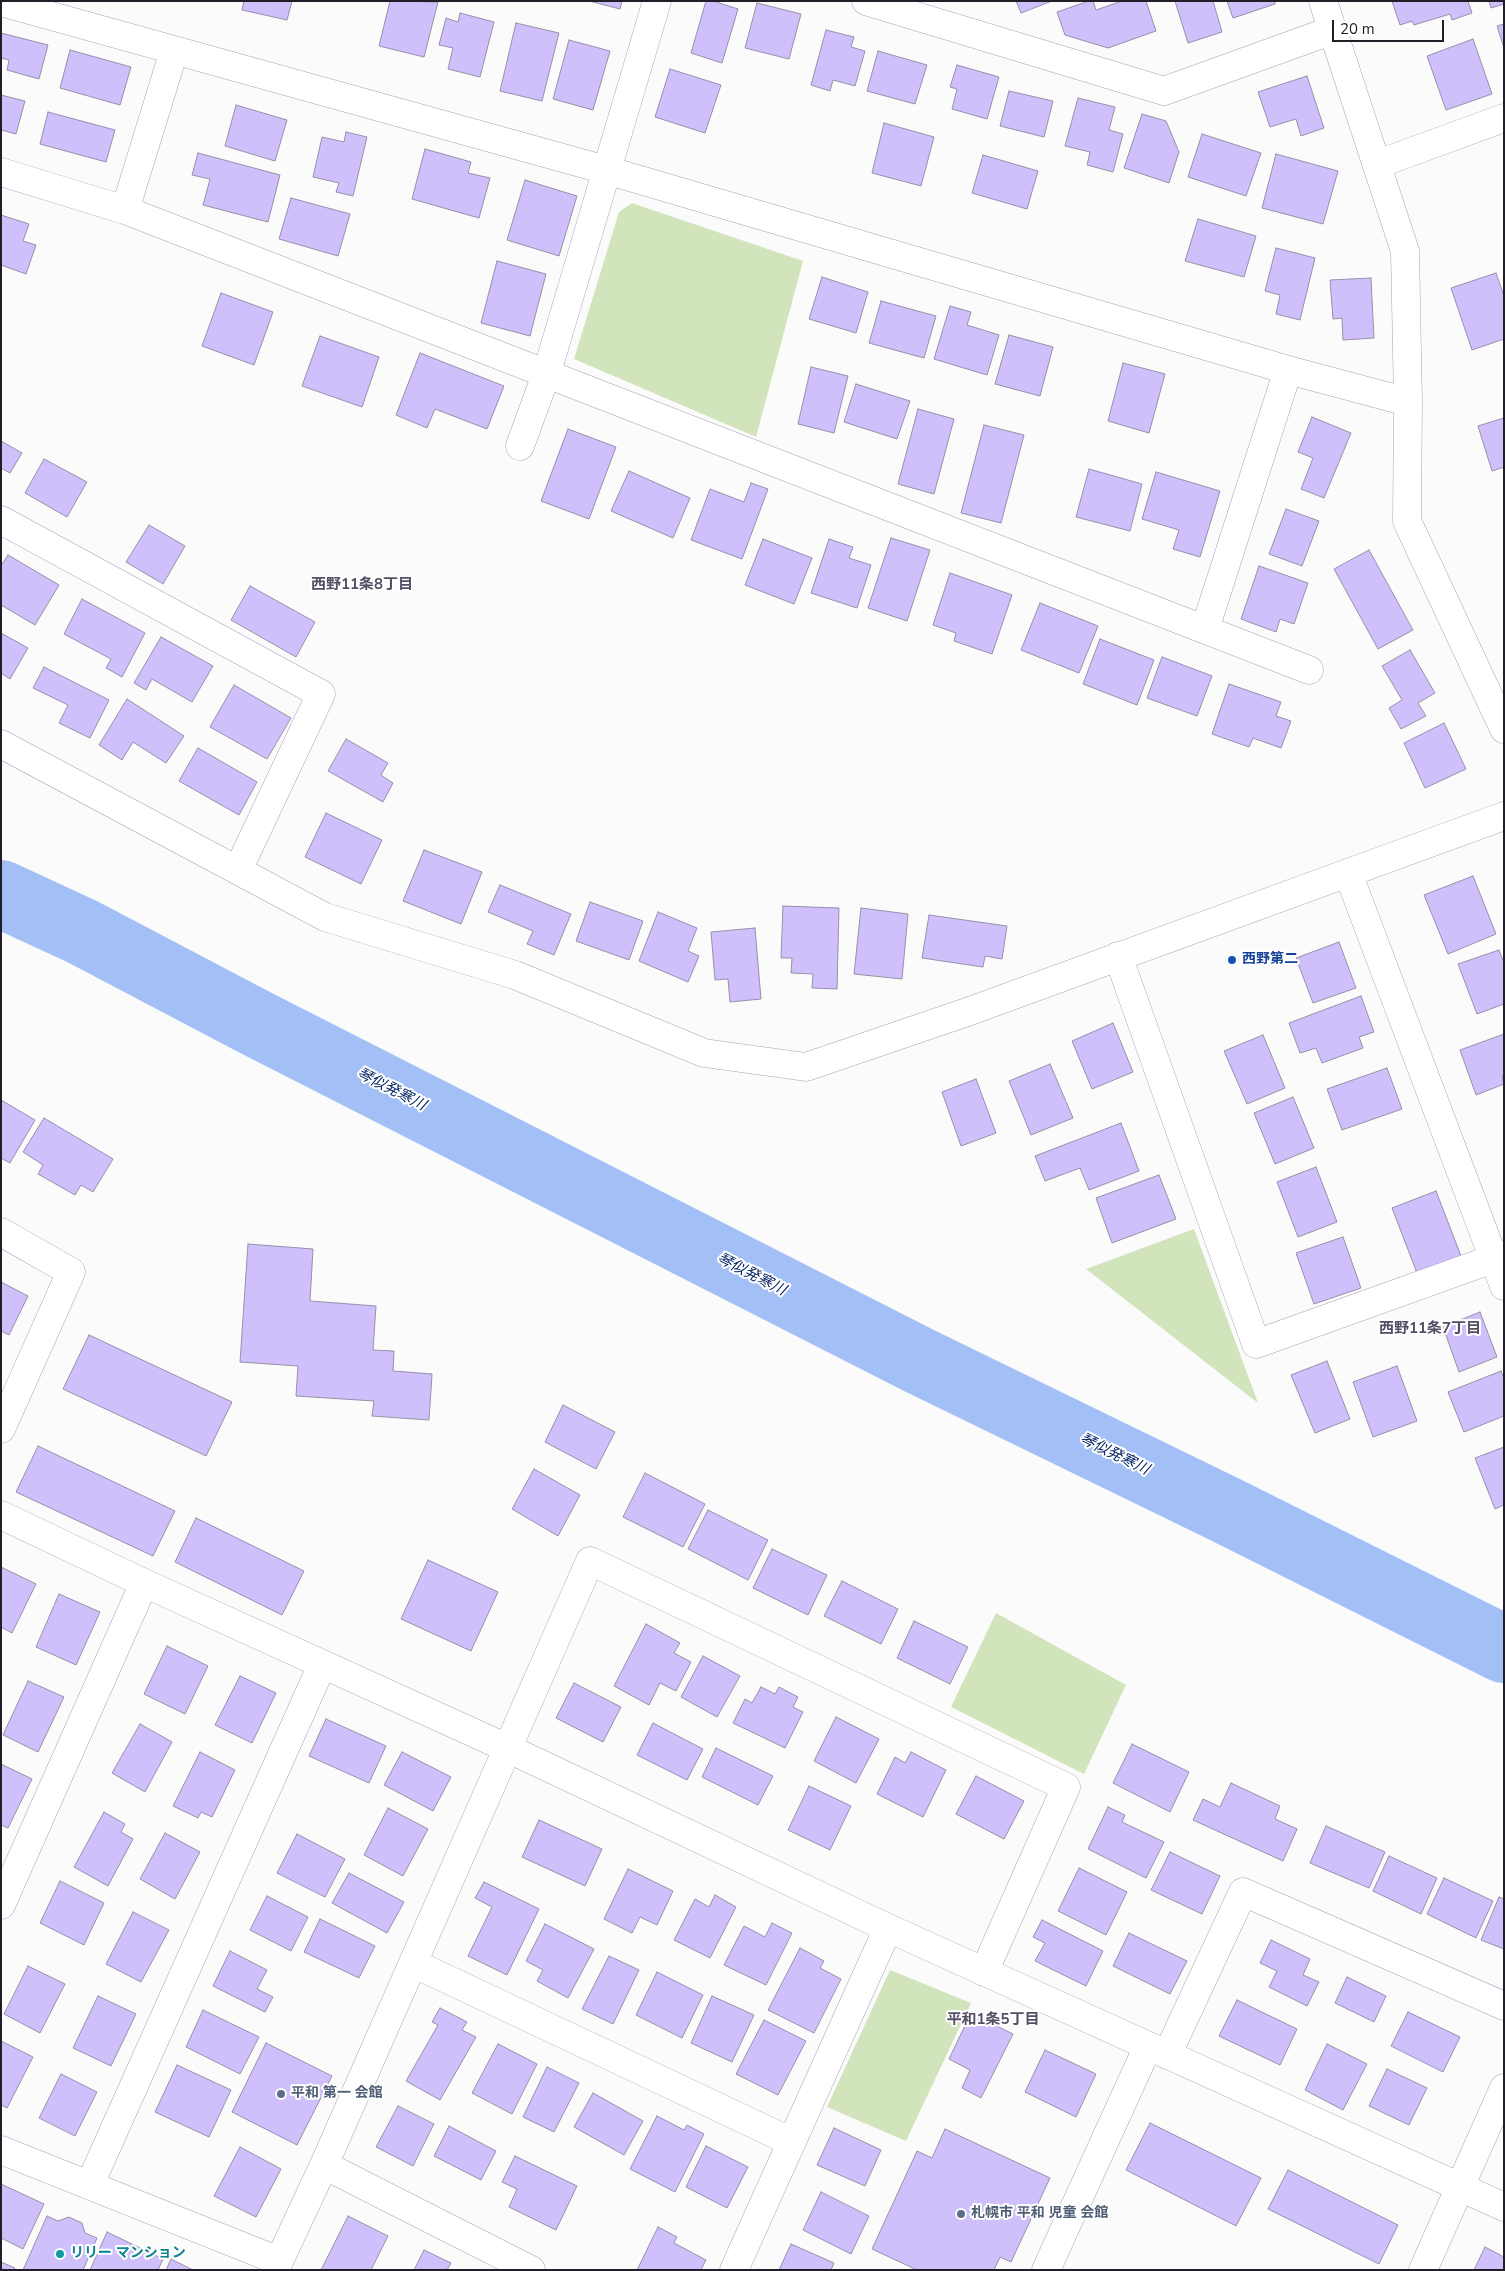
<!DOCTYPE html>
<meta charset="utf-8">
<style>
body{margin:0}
#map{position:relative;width:1505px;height:2271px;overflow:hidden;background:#fbfbfb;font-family:"Nunito Sans",sans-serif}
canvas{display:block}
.frame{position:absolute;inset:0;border:2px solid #211e28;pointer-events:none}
.scale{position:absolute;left:1332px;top:20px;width:112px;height:22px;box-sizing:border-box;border:2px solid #211e28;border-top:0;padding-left:6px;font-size:15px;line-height:18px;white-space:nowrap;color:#211e28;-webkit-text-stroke:4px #fff;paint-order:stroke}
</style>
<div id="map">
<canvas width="1505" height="2271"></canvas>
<div class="frame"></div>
<div class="scale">20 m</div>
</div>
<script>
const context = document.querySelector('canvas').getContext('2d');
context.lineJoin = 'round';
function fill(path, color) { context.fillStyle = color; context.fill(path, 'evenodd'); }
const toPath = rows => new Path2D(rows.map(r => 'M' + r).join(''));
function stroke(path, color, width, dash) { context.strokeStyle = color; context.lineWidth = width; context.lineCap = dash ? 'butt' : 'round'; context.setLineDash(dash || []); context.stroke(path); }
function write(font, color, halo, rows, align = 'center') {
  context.font = font + ' "Nunito Sans","Noto Sans JP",sans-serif'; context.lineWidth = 4; context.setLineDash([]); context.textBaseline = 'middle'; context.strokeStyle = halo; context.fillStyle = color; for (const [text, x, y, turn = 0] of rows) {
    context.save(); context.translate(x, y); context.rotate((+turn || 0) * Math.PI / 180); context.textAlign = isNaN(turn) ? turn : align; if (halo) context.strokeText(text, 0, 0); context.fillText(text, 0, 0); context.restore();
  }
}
const green = toPath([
 [632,203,803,261,756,437,574,359,619,212],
 [1194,1229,1258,1403,1086,1269],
 [996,1613,1126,1685,1084,1774,951,1707],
 [890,1970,971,2003,906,2141,827,2107]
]);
const river = toPath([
 [1,894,83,932,256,1023,920,1361,1226,1510,1504,1649]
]);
const building = toPath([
 [244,1,292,1,287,20,242,10,244,1],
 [390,1,438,2,424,57,379,46,390,1],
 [589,1,622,1,620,9,589,1],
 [706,1,713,1,738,9,722,63,691,53,706,1],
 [1016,1,1052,1,1021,13,1016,1],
 [1089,1,1093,1,1096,10,1122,1,1146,1,1156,31,1108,48,1065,35,1057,12,1089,1],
 [1175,1,1213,1,1222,32,1188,43,1175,1],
 [1227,1,1275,1,1275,4,1233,18,1227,1],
 [1392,1,1468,1,1472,13,1452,20,1450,14,1414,25,1412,21,1400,25,1392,1],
 [1489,1,1504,1,1504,4,1491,8,1489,1],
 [757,3,801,14,789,59,745,48,757,3],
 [460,13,494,22,480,77,448,69,453,48,439,45,446,18,458,22,460,13],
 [516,23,559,33,542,101,500,91,516,23],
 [1504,24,1504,48,1497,26,1504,24],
 [826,30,854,37,851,47,865,51,855,86,833,80,830,91,811,85,826,30],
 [1,33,48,45,39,79,7,70,9,60,1,58,1,33],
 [1473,39,1492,94,1446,110,1427,56,1473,39],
 [569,40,610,51,593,110,553,99,569,40],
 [70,50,131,67,120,105,60,88,70,50],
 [878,51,927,65,915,104,867,91,878,51],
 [957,65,999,77,987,119,952,109,957,89,950,87,957,65],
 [670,69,721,85,705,133,655,117,670,69],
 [1307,76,1324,128,1301,136,1296,119,1270,127,1258,92,1307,76],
 [1009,91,1053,101,1044,137,1000,126,1009,91],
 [1,95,25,101,16,134,1,130,1,95],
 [1078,98,1115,107,1109,130,1123,134,1113,172,1087,165,1090,152,1065,146,1078,98],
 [236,105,287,120,275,161,225,146,236,105],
 [48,112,115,130,106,162,40,144,48,112],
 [1142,114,1166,121,1179,152,1169,183,1124,168,1142,114],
 [884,123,934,137,921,186,872,173,884,123],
 [346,132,367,137,353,196,336,192,339,183,313,177,322,137,344,142,346,132],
 [1202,134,1261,153,1246,196,1188,177,1202,134],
 [425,149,471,162,468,173,490,178,479,218,412,199,425,149],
 [198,153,280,175,268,222,203,205,210,179,192,175,198,153],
 [1276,154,1338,171,1323,224,1262,208,1276,154],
 [983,155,1038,171,1027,209,972,193,983,155],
 [525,180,577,196,559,256,507,240,525,180],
 [291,198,350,214,338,256,279,239,291,198],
 [1,215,29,224,23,241,36,245,26,274,1,265,1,215],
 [1198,219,1256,236,1244,277,1185,261,1198,219],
 [1276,248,1315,258,1300,320,1276,314,1280,295,1265,291,1276,248],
 [497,261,546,274,530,336,481,323,497,261],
 [1496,273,1504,296,1504,339,1472,350,1451,288,1496,273],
 [822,277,868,292,856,333,809,319,822,277],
 [1371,278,1374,338,1343,340,1342,318,1333,319,1330,280,1371,278],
 [221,293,273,312,254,365,202,346,221,293],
 [881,301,936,316,924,358,869,343,881,301],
 [950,306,971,312,967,325,999,335,987,375,934,359,950,306],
 [1009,335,1053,347,1040,396,995,384,1009,335],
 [320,336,379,357,362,407,302,386,320,336],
 [420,353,504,386,487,429,435,409,427,428,396,415,420,353],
 [1123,363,1165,374,1149,433,1108,421,1123,363],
 [811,367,848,376,834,433,798,424,811,367],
 [856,384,910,401,897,439,844,422,856,384],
 [918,409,954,419,934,494,898,484,918,409],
 [1312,417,1351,433,1324,498,1301,489,1313,458,1298,452,1312,417],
 [1504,418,1504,467,1492,471,1478,426,1504,418],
 [984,425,1024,435,1001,523,961,513,984,425],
 [568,429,616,447,589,519,541,501,568,429],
 [1,441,22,453,10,473,1,468,1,441],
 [44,459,87,482,67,517,25,493,44,459],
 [1089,469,1142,484,1130,531,1076,517,1089,469],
 [629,471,690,498,673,538,611,511,629,471],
 [1156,472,1220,491,1200,557,1173,549,1179,530,1142,519,1156,472],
 [751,483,768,489,742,559,691,540,710,489,744,502,751,483],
 [1286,509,1319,521,1302,566,1269,554,1286,509],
 [149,525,185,546,163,584,126,562,149,525],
 [891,538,930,550,907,621,868,608,891,538],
 [763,539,812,558,794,604,745,585,763,539],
 [829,539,853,547,849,558,871,565,857,608,811,593,829,539],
 [1369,550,1413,630,1378,649,1334,569,1369,550],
 [8,555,59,585,35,625,1,605,1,566,8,555],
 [1259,566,1308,583,1294,624,1280,619,1276,632,1241,619,1259,566],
 [950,573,1012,595,992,654,954,641,956,633,933,625,950,573],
 [250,586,315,622,296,657,231,620,250,586],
 [82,599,145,633,122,677,106,668,111,659,64,634,82,599],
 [1040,603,1098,626,1079,673,1021,650,1040,603],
 [1,633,28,648,10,679,1,673,1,633],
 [161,637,213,666,192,702,152,679,146,690,134,683,161,637],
 [1100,639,1154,660,1137,705,1083,684,1100,639],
 [1410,650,1435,693,1418,703,1426,716,1401,729,1389,708,1402,700,1382,666,1410,650],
 [1162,657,1212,676,1197,716,1147,698,1162,657],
 [44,667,109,700,90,738,59,723,68,705,33,688,44,667],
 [1229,684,1281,702,1276,716,1291,721,1281,748,1253,738,1249,747,1212,734,1229,684],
 [234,685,291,718,267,759,210,727,234,685],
 [127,699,184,736,166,763,133,742,122,760,99,745,127,699],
 [1444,723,1466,769,1425,788,1404,743,1444,723],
 [346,739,388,763,381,775,393,783,383,802,328,771,346,739],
 [198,748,257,782,239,815,179,781,198,748],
 [326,813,382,840,361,884,305,857,326,813],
 [424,850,482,872,461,924,403,901,424,850],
 [1473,876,1496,934,1448,954,1424,895,1473,876],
 [500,885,571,914,554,955,527,944,533,931,488,912,500,885],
 [590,902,643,921,629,960,576,941,590,902],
 [783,906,839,908,837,989,812,988,813,974,791,973,792,958,781,958,783,906],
 [861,908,908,914,902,979,854,974,861,908],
 [658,912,697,928,688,951,699,956,688,982,639,961,658,912],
 [929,915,1007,926,1002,959,985,956,983,967,922,958,929,915],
 [755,928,761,999,730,1002,728,979,715,980,711,932,755,928],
 [1339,942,1356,988,1313,1003,1296,958,1339,942],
 [1499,950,1504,963,1504,1004,1477,1014,1458,964,1499,950],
 [1361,996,1374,1032,1359,1037,1363,1048,1322,1063,1316,1048,1300,1053,1289,1023,1361,996],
 [1113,1023,1133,1072,1092,1089,1072,1041,1113,1023],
 [1504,1034,1504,1075,1502,1076,1504,1084,1476,1095,1460,1050,1504,1034],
 [1263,1035,1285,1088,1247,1104,1224,1051,1263,1035],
 [1050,1064,1073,1118,1031,1135,1009,1081,1050,1064],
 [1387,1068,1402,1109,1342,1130,1327,1089,1387,1068],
 [976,1079,996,1133,961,1146,942,1092,976,1079],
 [1293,1097,1314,1148,1275,1164,1254,1113,1293,1097],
 [1,1100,35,1120,10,1163,1,1158,1,1100],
 [44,1118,113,1159,93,1192,81,1185,75,1195,38,1174,43,1165,23,1152,44,1118],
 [1121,1123,1139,1171,1089,1190,1080,1168,1045,1181,1035,1156,1121,1123],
 [1316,1167,1337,1222,1298,1237,1277,1182,1316,1167],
 [1159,1175,1176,1219,1112,1243,1096,1198,1159,1175],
 [1436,1191,1461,1256,1417,1273,1392,1208,1436,1191],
 [1343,1237,1361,1288,1314,1304,1296,1253,1343,1237],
 [248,1244,313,1249,310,1301,376,1306,373,1350,394,1351,393,1371,432,1374,429,1420,372,1416,374,1401,296,1396,298,1366,240,1362,248,1244],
 [1,1282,28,1296,9,1335,1,1331,1,1282],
 [1480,1312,1497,1357,1459,1372,1443,1327,1480,1312],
 [89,1335,232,1402,206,1456,63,1389,89,1335],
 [1327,1361,1350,1419,1315,1433,1291,1375,1327,1361],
 [1397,1366,1417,1421,1373,1437,1353,1382,1397,1366],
 [1501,1371,1504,1379,1504,1416,1464,1432,1448,1392,1501,1371],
 [563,1405,615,1432,596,1469,545,1442,563,1405],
 [38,1446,175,1511,153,1556,16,1492,38,1446],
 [1504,1447,1504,1505,1495,1509,1475,1458,1504,1447],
 [534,1469,580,1495,558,1536,512,1509,534,1469],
 [645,1473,705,1504,683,1547,623,1517,645,1473],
 [708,1510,768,1540,748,1580,688,1549,708,1510],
 [196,1518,304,1571,282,1615,175,1562,196,1518],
 [772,1549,827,1575,808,1615,753,1588,772,1549],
 [428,1560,498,1592,471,1651,401,1619,428,1560],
 [1,1567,36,1584,12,1633,1,1627,1,1567],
 [842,1581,898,1609,881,1644,824,1616,842,1581],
 [59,1594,100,1612,76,1665,36,1647,59,1594],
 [914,1621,968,1647,950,1684,897,1658,914,1621],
 [646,1624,680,1643,674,1653,691,1662,676,1691,660,1683,649,1705,614,1686,646,1624],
 [167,1646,208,1666,185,1714,144,1694,167,1646],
 [703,1656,740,1676,717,1717,681,1697,703,1656],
 [240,1676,276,1693,252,1743,215,1725,240,1676],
 [28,1681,64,1697,38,1752,3,1735,28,1681],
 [574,1683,621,1707,603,1742,556,1718,574,1683],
 [761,1687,775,1694,779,1687,798,1697,793,1707,803,1712,785,1748,733,1723,745,1699,752,1703,761,1687],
 [836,1717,879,1739,856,1783,814,1761,836,1717],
 [326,1719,386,1746,369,1783,309,1756,326,1719],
 [653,1723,703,1749,687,1780,637,1755,653,1723],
 [140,1724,172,1742,145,1792,112,1773,140,1724],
 [1132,1744,1189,1772,1170,1812,1113,1783,1132,1744],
 [716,1748,773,1776,758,1805,702,1777,716,1748],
 [200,1752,235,1770,212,1817,201,1812,198,1818,173,1806,200,1752],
 [402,1752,451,1777,433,1811,384,1785,402,1752],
 [911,1752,946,1770,923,1817,877,1794,895,1757,905,1763,911,1752],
 [1,1764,32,1779,8,1828,1,1825,1,1764],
 [976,1776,1024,1801,1004,1839,956,1814,976,1776],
 [1231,1783,1280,1806,1275,1819,1297,1829,1283,1861,1193,1820,1203,1799,1220,1807,1231,1783],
 [809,1786,851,1806,830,1850,788,1830,809,1786],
 [1108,1807,1125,1815,1122,1822,1164,1842,1146,1878,1088,1849,1108,1807],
 [388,1808,428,1829,403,1876,364,1855,388,1808],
 [104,1812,125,1824,121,1832,133,1839,108,1886,74,1867,104,1812],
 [539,1820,602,1849,585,1886,522,1857,539,1820],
 [1326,1826,1385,1852,1369,1888,1310,1863,1326,1826],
 [165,1833,200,1852,175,1899,140,1879,165,1833],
 [297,1834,345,1859,325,1897,277,1873,297,1834],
 [1170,1852,1220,1876,1202,1914,1151,1890,1170,1852],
 [1389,1856,1437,1878,1421,1914,1373,1891,1389,1856],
 [1079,1868,1127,1892,1106,1935,1058,1911,1079,1868],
 [628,1869,673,1891,657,1925,640,1917,632,1933,604,1919,628,1869],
 [349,1873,404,1902,387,1933,332,1903,349,1873],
 [1444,1878,1493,1901,1476,1938,1427,1914,1444,1878],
 [60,1881,104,1903,84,1945,40,1923,60,1881],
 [484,1882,539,1909,507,1975,468,1956,492,1907,475,1898,484,1882],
 [715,1895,736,1907,710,1958,674,1940,695,1899,709,1907,715,1895],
 [267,1896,308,1917,291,1951,250,1930,267,1896],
 [1499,1897,1504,1899,1504,1949,1481,1940,1499,1897],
 [133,1912,169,1930,141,1982,106,1964,133,1912],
 [320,1919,375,1946,359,1978,304,1952,320,1919],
 [1042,1920,1103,1951,1086,1986,1035,1961,1045,1943,1033,1937,1042,1920],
 [772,1923,792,1933,766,1985,724,1965,744,1926,765,1937,772,1923],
 [545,1924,594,1949,568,1998,537,1981,543,1970,526,1961,545,1924],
 [1129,1933,1187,1961,1170,1994,1113,1966,1129,1933],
 [1271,1940,1310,1959,1303,1975,1319,1982,1307,2006,1269,1987,1277,1971,1260,1963,1271,1940],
 [800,1948,824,1961,820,1968,841,1979,814,2033,768,2010,800,1948],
 [230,1951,267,1970,257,1989,273,1997,265,2012,213,1986,230,1951],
 [609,1956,639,1970,613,2024,582,2009,609,1956],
 [28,1966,65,1984,40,2033,4,2014,28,1966],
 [657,1972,703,1995,682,2038,636,2015,657,1972],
 [1347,1977,1386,1996,1374,2022,1335,2003,1347,1977],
 [98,1996,136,2014,111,2066,73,2048,98,1996],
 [712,1996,754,2015,732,2062,691,2043,712,1996],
 [1237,2000,1297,2029,1280,2065,1219,2036,1237,2000],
 [440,2008,467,2022,462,2030,476,2037,440,2100,406,2081,438,2025,432,2022,440,2008],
 [203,2010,259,2037,240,2074,186,2047,203,2010],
 [1408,2012,1460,2037,1443,2072,1391,2046,1408,2012],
 [971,2013,1013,2034,981,2098,962,2088,970,2070,949,2059,971,2013],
 [764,2020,806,2041,778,2095,736,2074,764,2020],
 [1,2041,33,2057,7,2108,1,2105,1,2041],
 [266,2043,332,2076,297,2145,232,2112,266,2043],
 [498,2044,537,2064,512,2114,472,2093,498,2044],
 [1327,2044,1367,2064,1343,2110,1305,2090,1327,2044],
 [1045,2050,1096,2074,1076,2117,1025,2092,1045,2050],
 [177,2065,231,2090,209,2137,155,2112,177,2065],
 [547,2067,579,2083,554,2132,523,2117,547,2067],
 [1387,2069,1427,2088,1409,2125,1369,2106,1387,2069],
 [61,2074,97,2092,75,2136,39,2118,61,2074],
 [593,2093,643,2121,624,2155,574,2127,593,2093],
 [398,2106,434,2124,413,2166,376,2147,398,2106],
 [657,2116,684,2130,687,2125,704,2134,675,2192,630,2169,657,2116],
 [1150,2123,1261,2178,1236,2226,1126,2170,1150,2123],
 [449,2126,496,2151,481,2180,434,2156,449,2126],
 [834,2128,881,2150,865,2186,817,2165,834,2128],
 [945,2129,1050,2178,1011,2262,1000,2257,994,2270,917,2270,872,2249,917,2151,932,2158,945,2129],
 [706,2146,748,2167,727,2208,686,2187,706,2146],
 [240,2147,281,2169,256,2217,214,2196,240,2147],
 [515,2156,577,2186,556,2230,509,2207,517,2189,502,2182,515,2156],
 [1288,2170,1398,2225,1379,2264,1268,2209,1288,2170],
 [1,2184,44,2204,23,2249,1,2238,1,2184],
 [821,2192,869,2216,851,2254,803,2230,821,2192],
 [47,2216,58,2221,69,2217,82,2223,85,2233,97,2238,83,2270,23,2270,47,2216],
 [348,2216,388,2236,371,2270,321,2270,348,2216],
 [658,2227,677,2237,674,2243,706,2260,701,2270,637,2270,658,2227],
 [107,2232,163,2259,158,2270,90,2270,107,2232],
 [791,2244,834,2263,831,2270,779,2270,791,2244],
 [1485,2247,1504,2257,1504,2270,1474,2270,1485,2247],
 [424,2250,451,2263,447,2270,414,2270,424,2250],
 [171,2259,193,2270,166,2270,171,2259],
 [1,2262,15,2268,14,2270,1,2270,1,2262]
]);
const street = toPath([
 [866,1,1164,91,1333,30],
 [1323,1,1405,251,1408,402,1407,521,1504,729],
 [1,2,606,170,1288,370,1408,402],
 [1378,164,1504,118],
 [1,172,125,210,1309,670],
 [125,210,174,51],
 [520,446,547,372,657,1],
 [1,520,321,694,238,870],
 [1205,629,1288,370],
 [1,744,325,917,515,975,704,1053,806,1067,970,1011,1504,816],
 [1348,873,1504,1286],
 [1118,956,1256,1344,1504,1255],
 [1,1232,71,1272,1,1429],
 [1,1515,144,1583,507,1748,888,1928,1504,2207],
 [1,1905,144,1583],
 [413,1963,792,2142],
 [1167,2055,1243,1892,1504,2006],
 [1,2150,279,2261],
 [324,2165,531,2270],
 [90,2184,322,1665],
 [275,2270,324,2165,590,1561,1066,1787,984,1972],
 [734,2270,888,1928],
 [1046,2270,1148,2046],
 [1423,2270,1504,2088]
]);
const markers = [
 [1232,960,5,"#1a4fb4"],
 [281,2094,5,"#5c6f8a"],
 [961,2214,5,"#5c6f8a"],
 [60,2254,5,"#0f9aa8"]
];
const transitNames = [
 ["西野第二",1242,960]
];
const serviceNames = [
 ["平和 第一 会館",291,2094],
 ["札幌市 平和 児童 会館",971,2214]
];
const cultureNames = [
 ["リリー マンション",70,2254]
];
const neighbourhoodNames = [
 ["西野11条8丁目",362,585],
 ["西野11条7丁目",1430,1329],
 ["平和1条5丁目",993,2020]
];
const waterNames = [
 ["琴似発寒川",391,1090,27],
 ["琴似発寒川",751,1275,27],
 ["琴似発寒川",1114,1455,26]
];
fill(green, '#d2e4bb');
stroke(river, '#a3c0f6', 68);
fill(building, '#cfbffa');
stroke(building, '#9690a9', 1);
stroke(street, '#a8a2ba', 29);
stroke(street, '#fff', 28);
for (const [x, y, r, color] of markers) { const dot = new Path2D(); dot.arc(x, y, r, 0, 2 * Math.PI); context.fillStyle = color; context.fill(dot); stroke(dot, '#fff', 2); }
write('bold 14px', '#164399', '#fff', transitNames, 'left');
write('bold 14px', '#4e5e75', '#fff', serviceNames, 'left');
write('bold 14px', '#0d838f', '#fff', cultureNames, 'left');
write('bold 15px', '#554f65', '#fff', neighbourhoodNames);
write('italic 15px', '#0c2a67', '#fff', waterNames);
</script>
